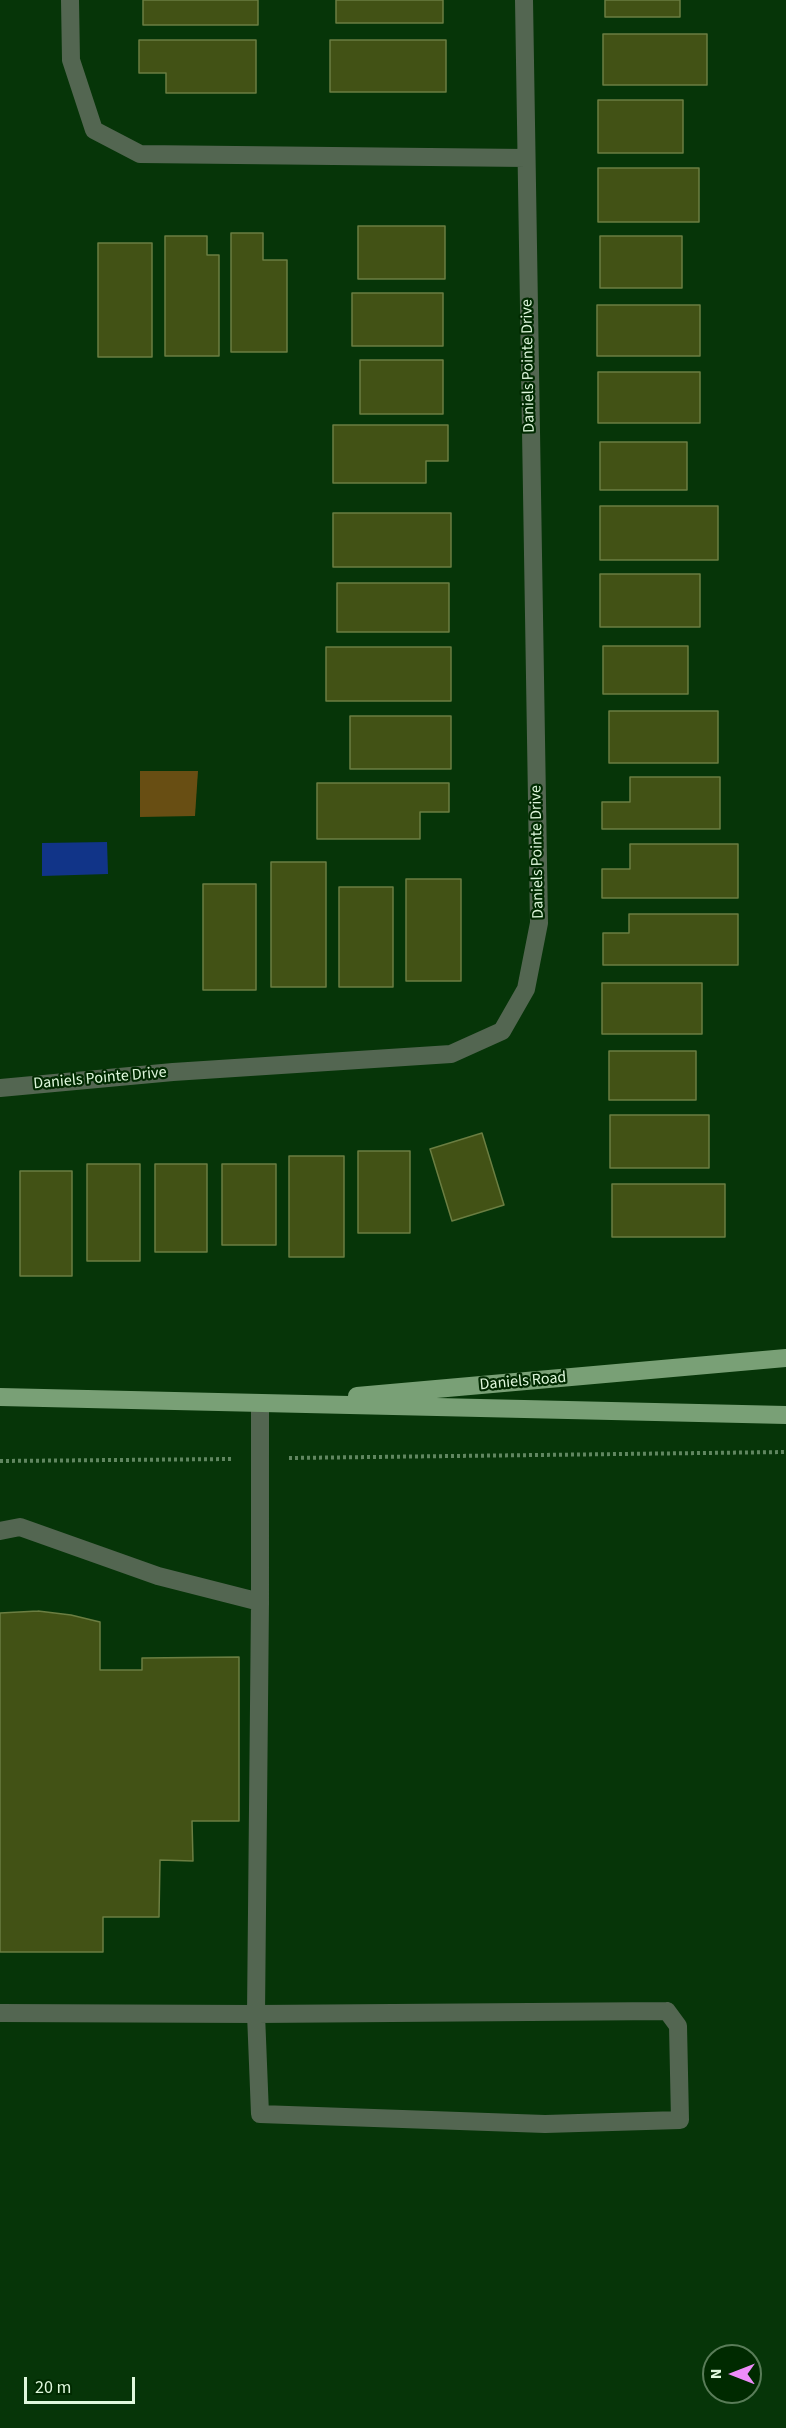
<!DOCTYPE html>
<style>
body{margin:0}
#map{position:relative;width:786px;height:2428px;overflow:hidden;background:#063508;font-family:"Source Sans 3",sans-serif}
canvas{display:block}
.north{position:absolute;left:702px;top:2344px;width:60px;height:60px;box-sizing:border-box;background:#002a00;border:2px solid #597c58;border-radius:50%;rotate:270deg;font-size:16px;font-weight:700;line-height:24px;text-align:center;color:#dff8dd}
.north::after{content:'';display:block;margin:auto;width:21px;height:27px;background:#ee8cf9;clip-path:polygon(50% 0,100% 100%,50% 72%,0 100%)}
.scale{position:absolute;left:24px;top:2377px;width:111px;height:27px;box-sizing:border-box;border:3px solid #dff8dd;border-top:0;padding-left:8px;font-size:18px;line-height:21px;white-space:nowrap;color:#dff8dd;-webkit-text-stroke:4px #002a00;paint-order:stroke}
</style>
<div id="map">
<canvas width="786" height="2428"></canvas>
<div class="north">N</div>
<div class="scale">20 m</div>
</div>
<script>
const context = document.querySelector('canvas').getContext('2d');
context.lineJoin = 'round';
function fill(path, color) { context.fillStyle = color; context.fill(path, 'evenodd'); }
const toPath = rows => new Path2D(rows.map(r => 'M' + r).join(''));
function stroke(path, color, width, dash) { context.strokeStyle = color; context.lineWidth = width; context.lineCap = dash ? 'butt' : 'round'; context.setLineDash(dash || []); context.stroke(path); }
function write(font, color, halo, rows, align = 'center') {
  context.font = font + ' "Source Sans 3",sans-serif'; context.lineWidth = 4.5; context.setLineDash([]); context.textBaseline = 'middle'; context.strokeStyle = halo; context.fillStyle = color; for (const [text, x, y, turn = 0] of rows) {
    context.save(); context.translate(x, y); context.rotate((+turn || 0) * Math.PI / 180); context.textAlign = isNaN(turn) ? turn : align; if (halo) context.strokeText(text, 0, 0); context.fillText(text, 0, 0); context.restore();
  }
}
const green = toPath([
 [140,771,198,771,195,816,140,817]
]);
const water = toPath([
 [107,842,108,874,42,876,42,843]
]);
const building = toPath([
 [143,0,258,0,258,25,143,25,143,0],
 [336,0,443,0,443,23,336,23,336,0],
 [605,0,680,0,680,17,605,17,605,0],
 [603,34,707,34,707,85,603,85,603,34],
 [139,40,256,40,256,93,166,93,166,73,139,73,139,40],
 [330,40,446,40,446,92,330,92,330,40],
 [598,100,683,100,683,153,598,153,598,100],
 [598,168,699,168,699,222,598,222,598,168],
 [358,226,445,226,445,279,358,279,358,226],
 [231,233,263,233,263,260,287,260,287,352,231,352,231,233],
 [165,236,207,236,207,255,219,255,219,356,165,356,165,236],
 [600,236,682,236,682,288,600,288,600,236],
 [98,243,152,243,152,357,98,357,98,243],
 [352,293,443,293,443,346,352,346,352,293],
 [597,305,700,305,700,356,597,356,597,305],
 [360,360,443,360,443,414,360,414,360,360],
 [598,372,700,372,700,423,598,423,598,372],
 [333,425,448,425,448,461,426,461,426,483,333,483,333,425],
 [600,442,687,442,687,490,600,490,600,442],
 [600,506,718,506,718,560,600,560,600,506],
 [333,513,451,513,451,567,333,567,333,513],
 [600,574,700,574,700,627,600,627,600,574],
 [337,583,449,583,449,632,337,632,337,583],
 [603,646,688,646,688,694,603,694,603,646],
 [326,647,451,647,451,701,326,701,326,647],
 [609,711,718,711,718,763,609,763,609,711],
 [350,716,451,716,451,769,350,769,350,716],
 [630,777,720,777,720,829,602,829,602,802,630,802,630,777],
 [317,783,449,783,449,812,420,812,420,839,317,839,317,783],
 [630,844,738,844,738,898,602,898,602,869,630,869,630,844],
 [271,862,326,862,326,987,271,987,271,862],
 [406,879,461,879,461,981,406,981,406,879],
 [203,884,256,884,256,990,203,990,203,884],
 [339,887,393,887,393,987,339,987,339,887],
 [629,914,738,914,738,965,603,965,603,933,629,933,629,914],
 [602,983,702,983,702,1034,602,1034,602,983],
 [609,1051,696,1051,696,1100,609,1100,609,1051],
 [610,1115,709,1115,709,1168,610,1168,610,1115],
 [482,1133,504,1205,452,1221,430,1149,482,1133],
 [358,1151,410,1151,410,1233,358,1233,358,1151],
 [289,1156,344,1156,344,1257,289,1257,289,1156],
 [87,1164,140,1164,140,1261,87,1261,87,1164],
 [155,1164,207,1164,207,1252,155,1252,155,1164],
 [222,1164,276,1164,276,1245,222,1245,222,1164],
 [20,1171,72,1171,72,1276,20,1276,20,1171],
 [612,1184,725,1184,725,1237,612,1237,612,1184],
 [38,1611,71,1615,100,1622,100,1670,142,1670,142,1658,239,1657,239,1821,192,1821,193,1861,160,1860,159,1917,103,1917,103,1952,0,1952,0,1613,38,1611]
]);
const path = toPath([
 [289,1458,786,1452],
 [0,1461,233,1459]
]);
const minor = toPath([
 [70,0,71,60,94,130,140,154,526,158],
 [0,1088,173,1072,451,1054,502,1031,526,989,539,923,524,0],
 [0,1531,20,1527,158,1576,260,1602],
 [667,2011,678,2026,680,2120,545,2124,260,2114,256,2014,667,2011],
 [0,2013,256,2014,260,1602,260,1404]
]);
const major = toPath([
 [357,1396,786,1358],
 [0,1397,786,1415]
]);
const streetNames = [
 ["Daniels Pointe Drive",529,366,-91],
 ["Daniels Pointe Drive",538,852,-91],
 ["Daniels Pointe Drive",100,1079,-5],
 ["Daniels Road",523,1382,-5]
];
fill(green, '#684e13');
fill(water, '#113488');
fill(building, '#425215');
stroke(building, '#6b7e42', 1.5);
stroke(path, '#608660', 4, [3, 3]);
stroke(minor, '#536651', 18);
stroke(major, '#79a076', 18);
write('16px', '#dff8dd', '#002a00', streetNames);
</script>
